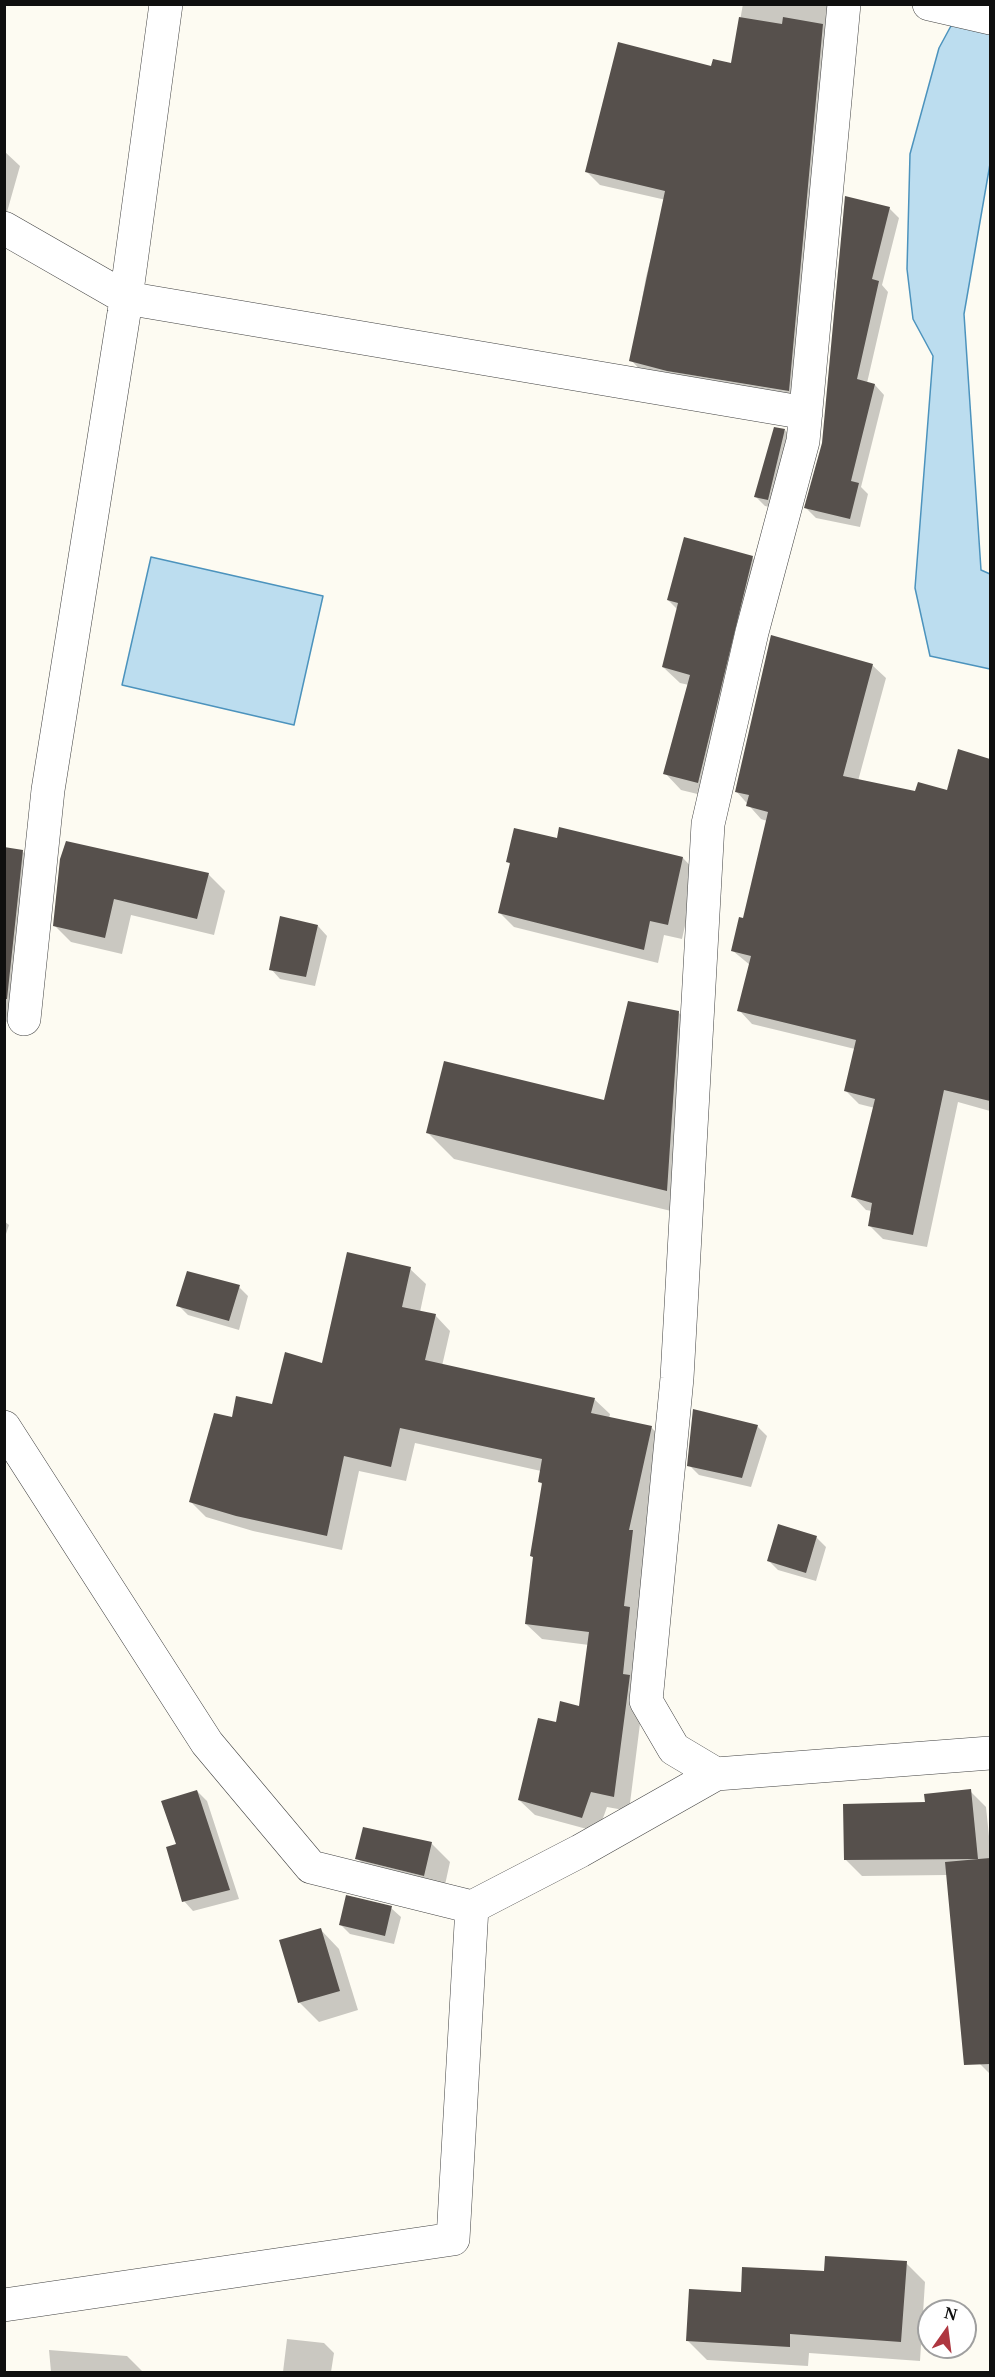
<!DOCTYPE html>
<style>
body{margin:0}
#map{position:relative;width:995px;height:2377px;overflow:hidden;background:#fdfbf2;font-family:"Noto Serif",serif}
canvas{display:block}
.frame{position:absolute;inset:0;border:6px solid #0f0f0f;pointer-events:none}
.north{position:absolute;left:917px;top:2299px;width:60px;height:60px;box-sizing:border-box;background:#fff;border:2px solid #9f9f9f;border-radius:50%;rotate:14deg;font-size:16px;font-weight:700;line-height:24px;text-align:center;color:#0f0f0f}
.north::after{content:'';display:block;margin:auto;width:21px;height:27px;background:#ae3740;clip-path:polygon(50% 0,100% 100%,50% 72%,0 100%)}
</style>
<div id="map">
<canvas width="995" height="2377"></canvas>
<div class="frame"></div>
<div class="north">N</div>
</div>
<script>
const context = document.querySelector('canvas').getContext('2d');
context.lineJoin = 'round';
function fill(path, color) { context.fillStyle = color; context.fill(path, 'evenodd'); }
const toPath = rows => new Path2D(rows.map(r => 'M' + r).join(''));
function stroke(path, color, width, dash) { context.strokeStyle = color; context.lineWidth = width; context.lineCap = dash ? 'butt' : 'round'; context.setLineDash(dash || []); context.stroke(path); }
const water = toPath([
 [952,24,990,33,990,164,964,314,981,570,990,574,990,669,930,656,915,588,933,356,913,319,907,269,910,154,939,48,952,24],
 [151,557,323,596,294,725,122,685,151,557]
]);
const shadow = toPath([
 [743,4,838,4,802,404,644,374,631,360,646,277,666,200,600,185,586,171,712,68,732,65],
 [4,151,20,166,7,212,4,212],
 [889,208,899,218,882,285,888,292,867,383,875,385,884,395,861,487,868,494,860,527,816,518,806,508],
 [785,430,794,440,777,509,765,506,756,497],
 [752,557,769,574,714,798,681,790,665,773,689,685,680,683,663,667,678,610,668,600],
 [872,665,886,678,858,781,916,793,948,792,989,760,990,752,990,1111,958,1102,927,1247,883,1239,869,1225,872,1211,866,1210,853,1196,875,1108,859,1104,845,1090,855,1049,752,1024,739,1010,750,965,733,951,744,920,767,821,761,819,736,791],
 [558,839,683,858,697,873,682,939,664,935,658,963,514,927,500,913,511,865,508,862],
 [4,848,22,851,32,861,15,1024,4,1021],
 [61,859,208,874,225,891,214,935,131,915,122,954,71,942,54,925],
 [318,926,327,936,315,986,280,979,271,969],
 [678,1012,704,1038,692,1216,454,1159,428,1133,605,1101],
 [4,1221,9,1225,4,1240],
 [410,1269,426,1284,420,1312,435,1315,450,1331,442,1366,594,1399,610,1414,609,1419,651,1427,666,1443,644,1692,629,1811,607,1807,598,1832,535,1815,519,1800,557,1723,580,1708,589,1645,542,1639,526,1624,534,1559,532,1556,543,1485,539,1481,541,1471,415,1443,406,1481,359,1471,342,1550,253,1531,206,1517,191,1502,233,1418,273,1406,323,1365],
 [239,1287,248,1296,239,1330,188,1315,178,1305],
 [757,1426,767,1436,751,1487,699,1475,689,1465],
 [816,1537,826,1547,816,1581,778,1570,769,1561],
 [197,1791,207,1801,239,1899,193,1911,184,1901,177,1845],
 [970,1791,986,1807,990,1846,990,2074,964,2048,947,1875,862,1876,846,1860,926,1804],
 [431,1843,450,1862,443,1894,376,1877,357,1858],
 [391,1908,401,1917,394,1944,350,1934,340,1924],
 [320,1929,339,1949,358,2010,319,2022,299,2002],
 [906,2263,925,2282,920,2361,809,2353,808,2366,707,2360,687,2340,742,2294,825,2272],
 [287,2339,324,2343,334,2353,331,2372,283,2372],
 [49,2350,127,2356,143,2372,51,2372]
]);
const building = toPath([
 [739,17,782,24,783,17,823,24,789,391,667,371,629,361,665,191,585,172,618,42,711,66,713,59,731,63],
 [845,196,890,207,872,279,879,281,857,379,875,384,851,481,859,483,850,519,804,508,822,443],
 [774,427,785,429,768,500,754,497],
 [684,537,753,556,698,783,663,774,690,675,662,667,678,603,667,600],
 [771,635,873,664,843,776,915,791,918,782,947,790,958,749,990,759,990,1101,944,1090,913,1235,868,1226,872,1203,851,1197,875,1099,844,1091,856,1040,737,1011,751,956,731,951,739,917,743,918,768,812,746,806,749,795,735,792],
 [559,827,683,857,668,925,650,921,644,950,498,913,510,863,506,862,514,828,557,838],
 [66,841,209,873,197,919,114,899,105,938,53,926,60,859],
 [4,847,23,850,7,999,4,999],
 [280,916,318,925,306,977,269,970],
 [628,1001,679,1011,667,1191,426,1133,444,1061,604,1100],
 [347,1252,411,1267,402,1307,436,1314,425,1360,595,1398,591,1413,652,1426,629,1530,633,1530,624,1606,630,1607,623,1674,630,1675,614,1797,591,1792,582,1818,518,1800,538,1718,556,1722,560,1701,579,1706,589,1632,525,1624,533,1557,530,1556,542,1483,538,1482,542,1459,400,1428,391,1467,344,1456,327,1536,236,1516,189,1502,214,1413,232,1417,236,1396,272,1404,285,1352,322,1363],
 [187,1271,240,1285,229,1321,176,1306],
 [693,1409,758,1425,742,1478,687,1466],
 [778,1524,817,1536,806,1573,767,1561],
 [971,1789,978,1859,844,1860,843,1804,925,1802,924,1794],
 [197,1790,230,1890,182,1902,166,1847,176,1844,161,1801],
 [363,1827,432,1842,424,1876,355,1859],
 [990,1858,990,2064,964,2065,945,1862],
 [346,1895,392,1906,385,1936,339,1925],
 [321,1928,340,1991,298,2003,279,1940],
 [825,2256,907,2261,901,2342,790,2334,790,2347,686,2341,689,2289,741,2292,742,2267,824,2271]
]);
const street = toPath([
 [844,4,803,441,752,632,708,824,677,1378,646,1701,674,1749,716,1774,990,1753],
 [929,4,990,18],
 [4,228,126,298,806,413],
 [24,1019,48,790,124,313,166,4],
 [4,1427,207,1743,311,1867,472,1907],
 [4,2305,453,2239,472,1907,580,1851,716,1774]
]);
fill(water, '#bcddef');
stroke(water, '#4c93bd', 1.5);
fill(shadow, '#0003');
fill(building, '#56504c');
stroke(street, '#424242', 34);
stroke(street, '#fff', 33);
</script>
